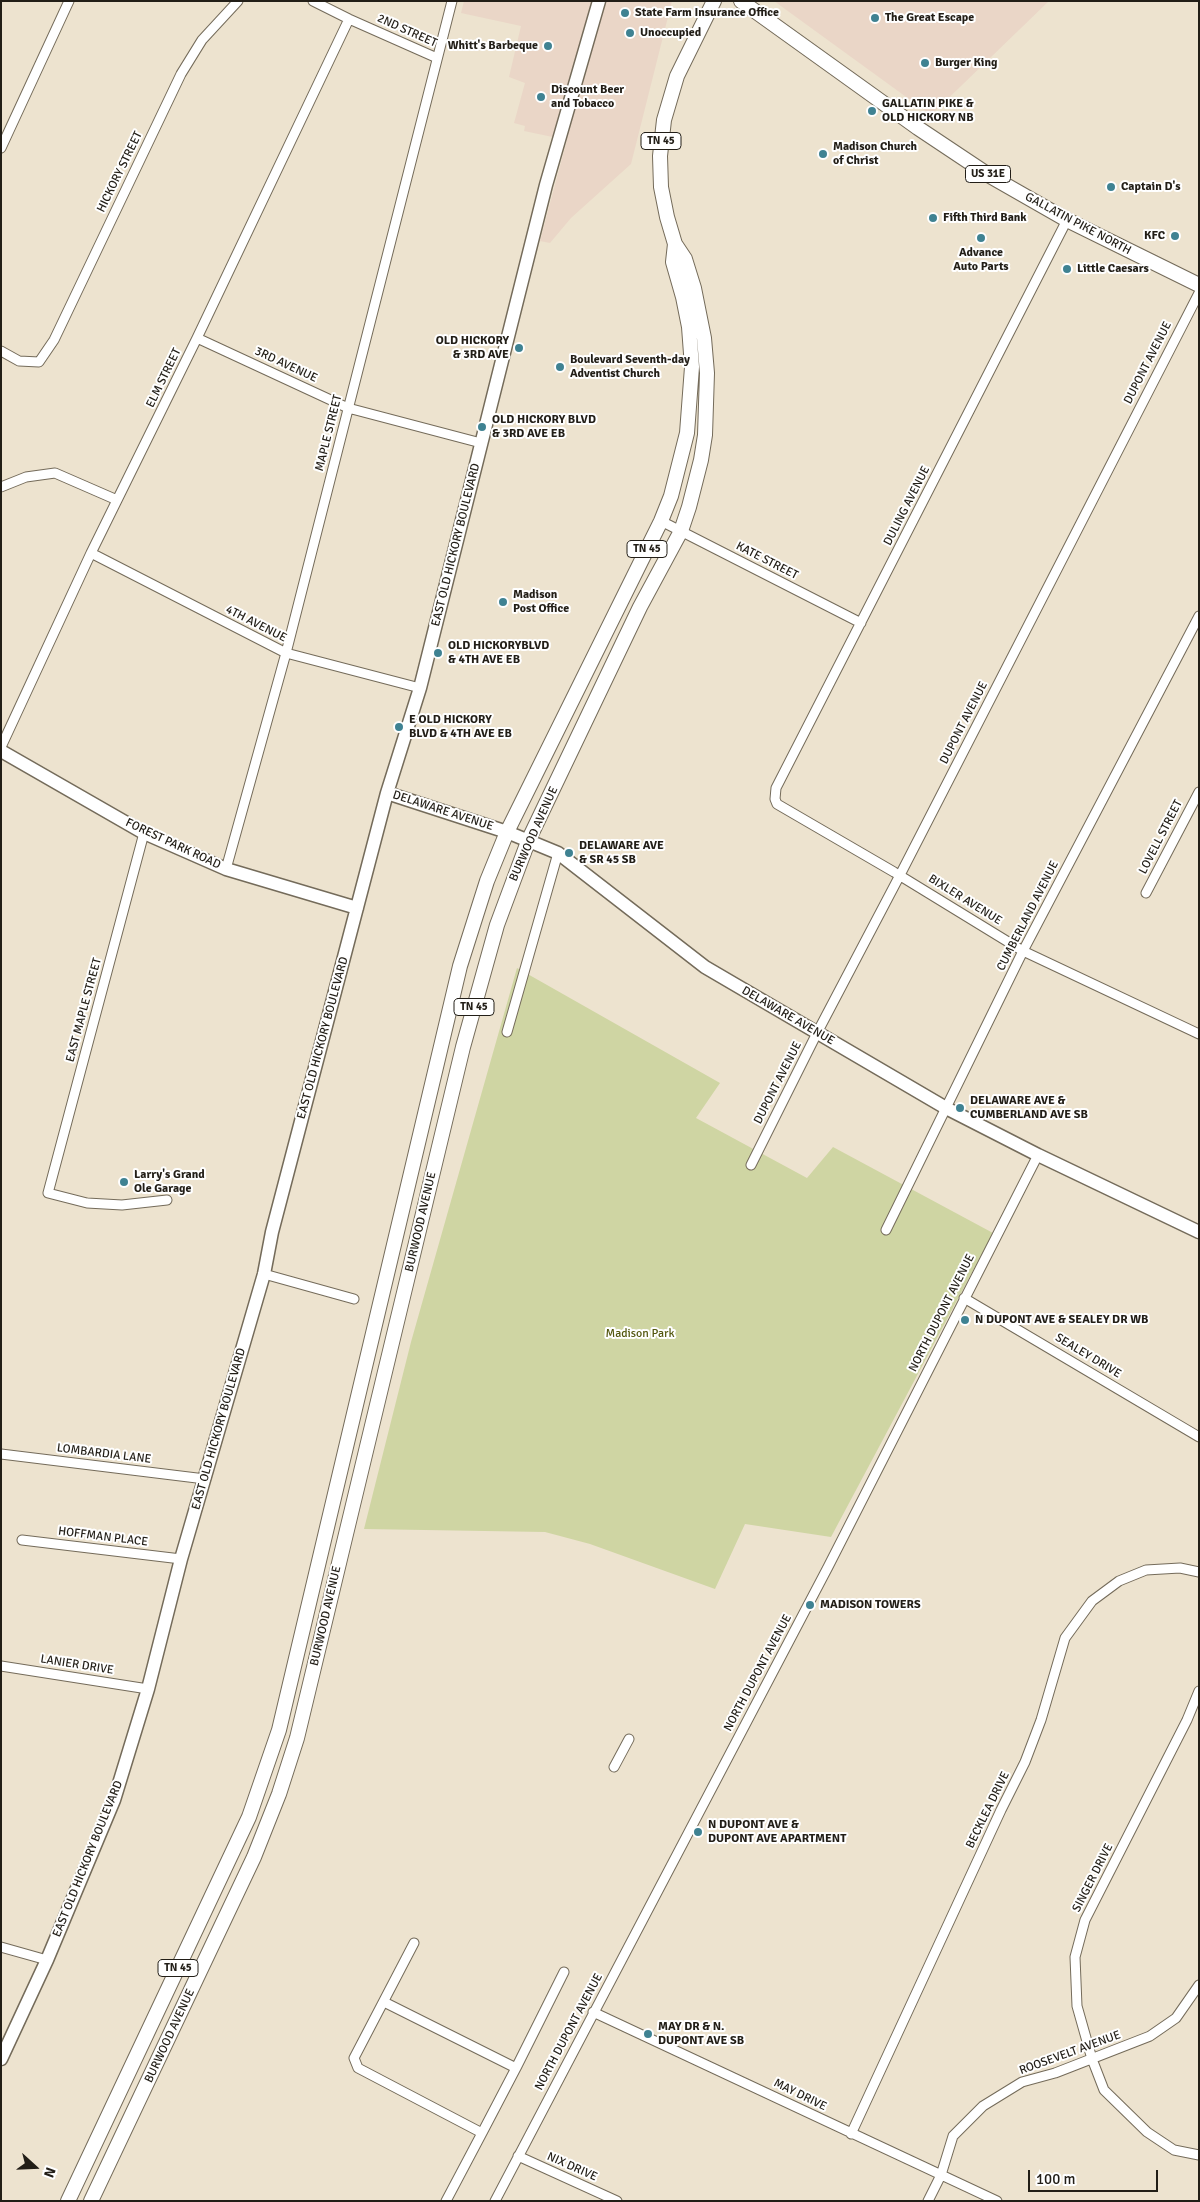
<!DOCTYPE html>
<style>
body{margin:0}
#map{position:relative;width:1200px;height:2202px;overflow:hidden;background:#ede3cf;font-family:Signika,sans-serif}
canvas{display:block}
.frame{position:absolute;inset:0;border:2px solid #221e17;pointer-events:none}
.north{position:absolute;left:10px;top:2142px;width:50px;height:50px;-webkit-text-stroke:4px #fff;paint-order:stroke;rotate:110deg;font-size:14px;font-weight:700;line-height:20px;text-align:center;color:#221e17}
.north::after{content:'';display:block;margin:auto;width:18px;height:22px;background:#221e17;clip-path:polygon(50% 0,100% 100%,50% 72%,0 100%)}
.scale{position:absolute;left:1028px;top:2170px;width:130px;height:22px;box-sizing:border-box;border:2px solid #221e17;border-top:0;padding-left:6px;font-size:15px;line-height:18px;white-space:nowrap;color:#221e17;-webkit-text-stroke:4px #fff;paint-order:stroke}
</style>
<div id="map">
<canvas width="1200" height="2202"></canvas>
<div class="frame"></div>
<div class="north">N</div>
<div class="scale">100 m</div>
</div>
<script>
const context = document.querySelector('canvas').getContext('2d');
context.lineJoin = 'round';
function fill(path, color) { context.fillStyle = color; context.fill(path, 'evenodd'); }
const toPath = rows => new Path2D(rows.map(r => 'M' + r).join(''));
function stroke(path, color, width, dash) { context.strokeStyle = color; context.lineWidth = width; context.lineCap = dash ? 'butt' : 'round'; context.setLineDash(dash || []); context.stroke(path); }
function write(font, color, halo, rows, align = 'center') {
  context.font = font + ' Signika,sans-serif'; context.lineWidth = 4; context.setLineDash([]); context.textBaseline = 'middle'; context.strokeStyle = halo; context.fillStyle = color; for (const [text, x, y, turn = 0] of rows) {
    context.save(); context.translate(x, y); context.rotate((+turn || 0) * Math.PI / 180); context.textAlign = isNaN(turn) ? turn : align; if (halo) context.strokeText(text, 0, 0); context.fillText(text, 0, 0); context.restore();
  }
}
const commercial = toPath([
 [464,1,672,1,631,164,571,218,550,243,540,241,567,140,524,131,525,126,514,123,525,83,509,77,521,26,461,13],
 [774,1,1049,1,931,115]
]);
const green = toPath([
 [517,968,720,1083,696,1118,807,1178,833,1147,993,1233,831,1537,745,1524,715,1589,590,1544,545,1532,364,1529,411,1342]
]);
const street = toPath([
 [313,1,349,19,437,58],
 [1,148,69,1],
 [1067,220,776,788,775,799,777,804,894,872,1023,951,1199,1034],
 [197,338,348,408,481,443],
 [1,351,19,361,39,362,54,340,181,74,202,40,238,1],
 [1,487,26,477,55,473,117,500],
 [661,521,861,623],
 [91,553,286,653,420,688],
 [1,747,91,553,197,338,349,19],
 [144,833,48,1193,87,1203,122,1205,167,1200],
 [226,869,286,653,452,1],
 [1146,893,1199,792],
 [507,1032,558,853],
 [751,1165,817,1033,900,875,1199,293],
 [886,1230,1023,951,1199,616],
 [264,1274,354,1299],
 [964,1298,1199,1437],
 [1,1454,205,1479],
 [22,1540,181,1559],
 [1,1666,148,1689],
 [1199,1691,1187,1720,1085,1920,1075,1957,1077,2006,1092,2059,1104,2090,1147,2132,1174,2150,1199,2155],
 [614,1767,629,1739],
 [414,1943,354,2058,358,2068,482,2133,446,2201],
 [1,1947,47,1960],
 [384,2002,516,2068,482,2133],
 [593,2012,997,2201],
 [516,2068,564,1972],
 [851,2134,1001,1810,1025,1762,1041,1720,1065,1638,1092,1601,1119,1581,1146,1570,1180,1568,1199,1572],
 [518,2156,617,2201],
 [495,2201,828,1567,1038,1155],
 [928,2201,941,2175,953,2136,983,2106,1022,2082,1055,2073,1150,2036,1176,2018,1199,1985]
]);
const secondary = toPath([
 [1,751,144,833,226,869,357,908],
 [387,793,507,832,558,853,705,967,946,1108,1038,1155,1199,1232],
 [1,2059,47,1960,114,1800,148,1689,181,1559,264,1274,272,1232,387,793,420,688,546,185,599,1]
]);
const primary = toPath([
 [741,1,918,128,990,176,1067,220,1199,285],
 [68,2201,249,1817,279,1730,460,966,487,881,507,832,661,521,671,496,687,433,692,367,689,327,683,297,673,262,675,244],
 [91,2201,254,1857,279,1794,297,1738,463,1047,497,925,529,839,640,607,681,531,689,507,701,460,705,435,707,373,704,338,694,288,685,259,675,244,667,217,661,187,660,156,664,120,677,76,714,1]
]);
const markers = [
 [625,13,5,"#3f8292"],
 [875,18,5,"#3f8292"],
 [630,33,5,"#3f8292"],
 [548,46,5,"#3f8292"],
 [925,63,5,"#3f8292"],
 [541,97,5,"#3f8292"],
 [872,111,5,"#3f8292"],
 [823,154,5,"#3f8292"],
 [1111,187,5,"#3f8292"],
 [933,218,5,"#3f8292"],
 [1175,236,5,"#3f8292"],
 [981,238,5,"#3f8292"],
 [1067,269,5,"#3f8292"],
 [519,348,5,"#3f8292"],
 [560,367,5,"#3f8292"],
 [482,427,5,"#3f8292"],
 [503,602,5,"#3f8292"],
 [438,653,5,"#3f8292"],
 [399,727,5,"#3f8292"],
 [569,853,5,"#3f8292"],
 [960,1108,5,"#3f8292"],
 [124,1182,5,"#3f8292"],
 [965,1320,5,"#3f8292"],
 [810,1605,5,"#3f8292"],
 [698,1832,5,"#3f8292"],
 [648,2034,5,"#3f8292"]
];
const shields = [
 [661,141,40],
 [988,174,45],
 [647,549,40],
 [474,1007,40],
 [178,1968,40]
];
const shieldNames = [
 ["TN 45",661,141],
 ["US 31E",988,174],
 ["TN 45",647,549],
 ["TN 45",474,1007],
 ["TN 45",178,1968]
];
const poiNames = [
 ["State Farm Insurance Office",635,13],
 ["The Great Escape",885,18],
 ["Unoccupied",640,33],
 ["Whitt's Barbeque",538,46,"right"],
 ["Burger King",935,63],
 ["Discount Beer",551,90],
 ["and Tobacco",551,104],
 ["GALLATIN PIKE &",882,104],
 ["OLD HICKORY NB",882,118],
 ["Madison Church",833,147],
 ["of Christ",833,161],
 ["Captain D's",1121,187],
 ["Fifth Third Bank",943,218],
 ["KFC",1165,236,"right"],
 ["Advance",981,253,"center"],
 ["Auto Parts",981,267,"center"],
 ["Little Caesars",1077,269],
 ["OLD HICKORY",509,341,"right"],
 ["& 3RD AVE",509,355,"right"],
 ["Boulevard Seventh-day",570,360],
 ["Adventist Church",570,374],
 ["OLD HICKORY BLVD",492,420],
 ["& 3RD AVE EB",492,434],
 ["Madison",513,595],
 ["Post Office",513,609],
 ["OLD HICKORYBLVD",448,646],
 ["& 4TH AVE EB",448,660],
 ["E OLD HICKORY",409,720],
 ["BLVD & 4TH AVE EB",409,734],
 ["DELAWARE AVE",579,846],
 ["& SR 45 SB",579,860],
 ["DELAWARE AVE &",970,1101],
 ["CUMBERLAND AVE SB",970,1115],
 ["Larry's Grand",134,1175],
 ["Ole Garage",134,1189],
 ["N DUPONT AVE & SEALEY DR WB",975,1320],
 ["MADISON TOWERS",820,1605],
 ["N DUPONT AVE &",708,1825],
 ["DUPONT AVE APARTMENT",708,1839],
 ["MAY DR & N.",658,2027],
 ["DUPONT AVE SB",658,2041]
];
const streetNames = [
 ["2ND STREET",407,31,24],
 ["HICKORY STREET",120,172,-64],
 ["GALLATIN PIKE NORTH",1078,224,28],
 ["DUPONT AVENUE",1148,363,-63],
 ["3RD AVENUE",286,365,25],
 ["ELM STREET",164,378,-64],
 ["MAPLE STREET",329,433,-76],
 ["DULING AVENUE",907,506,-63],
 ["EAST OLD HICKORY BOULEVARD",456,545,-76],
 ["KATE STREET",767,561,27],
 ["4TH AVENUE",256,624,27],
 ["DUPONT AVENUE",964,723,-63],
 ["DELAWARE AVENUE",443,811,18],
 ["BURWOOD AVENUE",534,834,-66],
 ["LOVELL STREET",1161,837,-63],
 ["FOREST PARK ROAD",173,844,25],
 ["BIXLER AVENUE",965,900,32],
 ["CUMBERLAND AVENUE",1028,916,-63],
 ["EAST MAPLE STREET",84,1010,-75],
 ["DELAWARE AVENUE",788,1016,30],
 ["EAST OLD HICKORY BOULEVARD",323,1038,-75],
 ["DUPONT AVENUE",778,1083,-63],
 ["BURWOOD AVENUE",421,1222,-77],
 ["NORTH DUPONT AVENUE",942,1313,-63],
 ["SEALEY DRIVE",1088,1356,31],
 ["EAST OLD HICKORY BOULEVARD",219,1429,-74],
 ["LOMBARDIA LANE",104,1454,7],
 ["HOFFMAN PLACE",103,1537,7],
 ["BURWOOD AVENUE",326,1616,-77],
 ["LANIER DRIVE",77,1665,9],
 ["NORTH DUPONT AVENUE",758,1673,-62],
 ["BECKLEA DRIVE",988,1810,-64],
 ["EAST OLD HICKORY BOULEVARD",88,1859,-68],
 ["SINGER DRIVE",1093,1878,-63],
 ["NORTH DUPONT AVENUE",569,2032,-62],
 ["BURWOOD AVENUE",170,2036,-65],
 ["ROOSEVELT AVENUE",1070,2053,-20],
 ["MAY DRIVE",800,2095,26],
 ["NIX DRIVE",572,2167,24]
];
const parkNames = [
 ["Madison Park",640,1334]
];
fill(commercial, '#ead6c7');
fill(green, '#cfd5a3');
stroke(street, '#746b5a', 11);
stroke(secondary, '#746b5a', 15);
stroke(primary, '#746b5a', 16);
stroke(street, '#fff', 9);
stroke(secondary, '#fff', 12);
stroke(primary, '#fff', 14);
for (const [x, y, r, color] of markers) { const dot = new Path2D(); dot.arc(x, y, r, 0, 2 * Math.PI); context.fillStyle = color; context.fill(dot); stroke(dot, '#fff', 2); }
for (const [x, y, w] of shields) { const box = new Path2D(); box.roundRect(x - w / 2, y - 8.5, w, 17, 4); context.fillStyle = '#fff'; context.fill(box); stroke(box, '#221e17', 1); }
write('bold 11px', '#221e17', null, shieldNames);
write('bold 12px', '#221e17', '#fff', poiNames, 'left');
write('12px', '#221e17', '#fff', streetNames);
write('12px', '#53570f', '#fff', parkNames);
</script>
